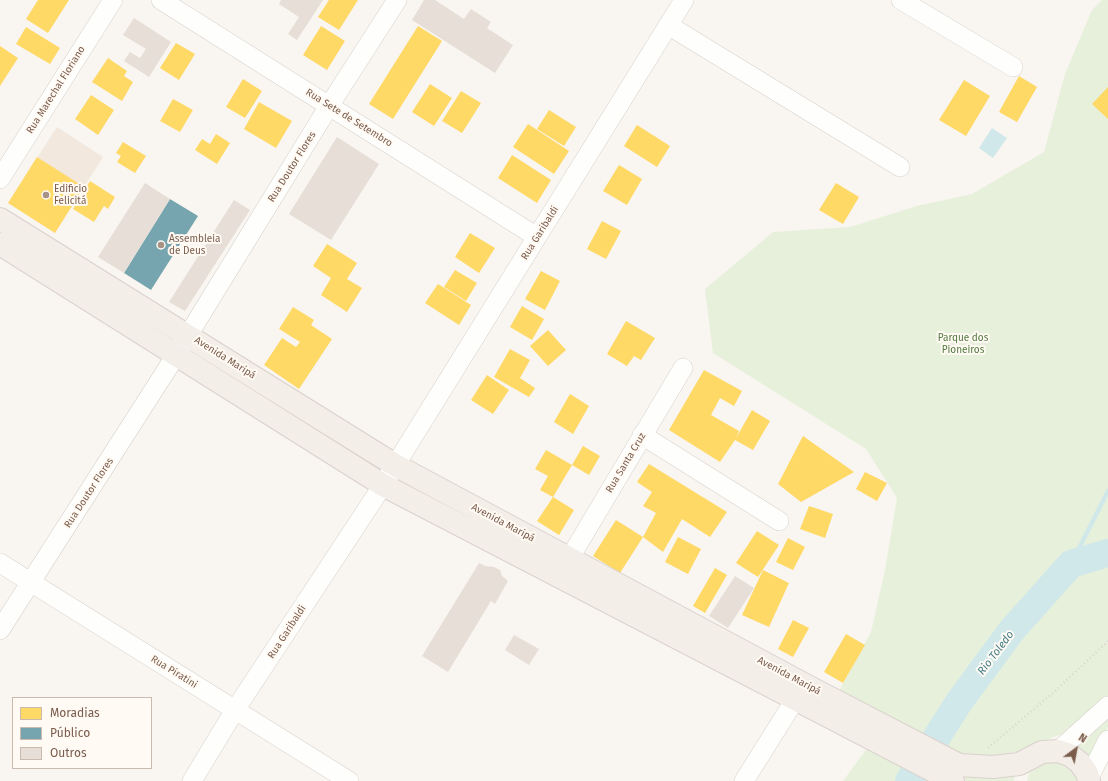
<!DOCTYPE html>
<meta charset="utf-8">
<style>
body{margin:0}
#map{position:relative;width:1108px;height:781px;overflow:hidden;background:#f9f5f0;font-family:"Fira Sans",sans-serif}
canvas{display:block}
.legend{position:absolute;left:12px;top:697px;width:140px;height:72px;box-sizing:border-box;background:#fffaf3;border:1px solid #cabbb1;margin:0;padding:5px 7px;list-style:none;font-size:12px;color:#7a5c4d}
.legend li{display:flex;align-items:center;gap:8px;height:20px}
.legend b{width:20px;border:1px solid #cabbb1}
.north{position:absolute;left:1056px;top:729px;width:40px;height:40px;-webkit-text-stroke:3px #fffaf3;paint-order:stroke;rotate:32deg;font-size:11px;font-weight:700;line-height:16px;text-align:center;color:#7a5c4d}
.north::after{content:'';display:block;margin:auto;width:14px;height:18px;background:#7a5c4d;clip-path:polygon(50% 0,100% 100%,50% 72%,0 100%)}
</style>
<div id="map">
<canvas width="1108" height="781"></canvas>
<ul class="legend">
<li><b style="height:11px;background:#ffd966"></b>Moradias</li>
<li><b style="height:11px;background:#76a5af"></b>Público</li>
<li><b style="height:11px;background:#e6ded7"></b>Outros</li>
</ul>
<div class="north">N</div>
</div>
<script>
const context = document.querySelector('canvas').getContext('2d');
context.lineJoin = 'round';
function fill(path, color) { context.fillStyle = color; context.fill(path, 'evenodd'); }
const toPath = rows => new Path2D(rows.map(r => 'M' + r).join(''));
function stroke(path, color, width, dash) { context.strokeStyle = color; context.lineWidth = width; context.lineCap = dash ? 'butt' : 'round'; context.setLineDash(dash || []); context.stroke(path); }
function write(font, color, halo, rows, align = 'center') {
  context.font = font + ' "Fira Sans",sans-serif'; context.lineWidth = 4; context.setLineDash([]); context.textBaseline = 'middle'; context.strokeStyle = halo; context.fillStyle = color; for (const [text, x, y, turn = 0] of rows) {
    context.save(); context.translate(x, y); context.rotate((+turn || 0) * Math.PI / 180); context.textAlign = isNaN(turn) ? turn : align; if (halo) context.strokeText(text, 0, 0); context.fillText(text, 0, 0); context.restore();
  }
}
const residential = toPath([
 [57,127,103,157,55,233,8,203]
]);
const green = toPath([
 [1102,0,1108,0,1108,698,1065,733,1051,738,1024,750,1003,755,978,757,959,765,834,700,871,632,885,570,897,498,866,449,713,353,705,289,773,232,850,227,917,206,972,194,1044,152,1065,74,1092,10],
 [1108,718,1108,727,1090,762,1074,746],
 [871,743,946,781,843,781],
 [1043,759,1069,761,1080,781,1027,781,1030,771,1035,764],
 [1016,771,1014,781,966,781,955,776]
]);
const water = toPath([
 [992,128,1007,138,993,158,979,148]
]);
const homes = toPath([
 [38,0,69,0,48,33,26,19],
 [329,0,358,0,339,30,318,17],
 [321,26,345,41,327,70,303,55],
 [418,26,442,41,393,119,369,104],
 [26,27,60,48,50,64,16,44],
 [176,43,195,54,179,80,160,68],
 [0,46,18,58,0,86],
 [108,58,127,71,124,76,133,82,122,101,92,82],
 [1019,76,1037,87,1017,122,999,112],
 [243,79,262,91,245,118,226,107],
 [964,80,990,96,966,136,939,120],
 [430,84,452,98,434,126,412,112],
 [1108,87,1108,119,1092,104],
 [461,91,481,103,462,133,442,121],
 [91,95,114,110,98,135,75,119],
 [173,99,193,110,180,132,160,121],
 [259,102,292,121,276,148,244,129],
 [549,110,576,127,564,146,537,129],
 [528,124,569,151,554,174,513,147],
 [637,125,670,146,657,167,624,146],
 [216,134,230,143,217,164,195,150,202,139,210,144],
 [123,142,146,156,135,173,117,162,121,156,116,153],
 [512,155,551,180,537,203,498,178],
 [37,157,84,187,55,233,8,203],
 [619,165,642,179,627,205,603,191],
 [90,181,115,197,108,209,104,206,94,222,73,209],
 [836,183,859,197,843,224,819,210],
 [602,221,621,231,606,259,587,249],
 [470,233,495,248,479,273,455,257],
 [327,244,357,263,347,279,362,288,347,312,321,295,331,278,313,266],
 [455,270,477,283,466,301,444,287],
 [541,271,560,281,545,310,525,299],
 [438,284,471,305,459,325,425,303],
 [522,306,544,319,532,340,510,327],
 [293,307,314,320,311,325,332,339,299,389,264,365,282,338,296,347,300,342,279,329],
 [626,321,655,338,641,360,634,356,627,366,607,354],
 [548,330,566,350,548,366,530,346],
 [510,349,530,360,520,378,535,388,529,397,494,377],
 [704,370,742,391,734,406,720,398,711,415,739,431,736,438,752,410,770,421,753,450,735,440,720,462,669,430],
 [487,375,509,390,493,414,471,400],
 [570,394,589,406,573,434,554,422],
 [803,436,854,472,801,502,778,484],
 [583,446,600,456,589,475,572,465,553,497,540,490,548,476,535,469,546,450,572,465],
 [649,464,727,512,710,537,682,519,663,552,643,537,656,513,643,506,652,492,637,482],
 [865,472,887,483,877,501,856,489],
 [553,497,574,510,559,535,537,521],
 [809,506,833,514,825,538,800,529],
 [616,520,643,537,620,573,593,556],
 [757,531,779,545,758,577,736,563],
 [678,537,701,549,688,574,665,562],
 [788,538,805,547,793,570,776,562],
 [715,568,727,575,705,613,693,606],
 [763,570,789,583,769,627,742,615],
 [793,620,809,628,793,657,778,649],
 [846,634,865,645,843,683,824,672]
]);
const public = toPath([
 [170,199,198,216,151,290,124,273]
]);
const stream = toPath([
 [1071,564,1108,491]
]);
const river = toPath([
 [909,781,959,702,1012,630,1071,564,1108,553]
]);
const building = toPath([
 [281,0,323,0,297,40,288,34,299,17,279,4],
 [424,0,435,0,464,19,471,9,491,22,487,28,513,45,495,73,412,20],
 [134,18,171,42,149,77,124,61,130,52,140,58,146,49,123,35],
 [337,137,379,164,331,240,289,214],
 [145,183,170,199,124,273,98,257],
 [234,200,250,210,185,311,169,302],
 [479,563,485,566,494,567,500,570,502,576,508,581,495,604,491,601,448,672,422,656],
 [735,576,754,588,728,628,709,616],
 [514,635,539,649,529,665,505,650]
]);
const path = toPath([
 [988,748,1053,693,1108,641]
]);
const minor = toPath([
 [161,0,537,237],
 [901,0,1013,67],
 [668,25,900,167],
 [0,179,113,0],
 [642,435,779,521],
 [0,563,349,781],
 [562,571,683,368],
 [0,630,171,363,329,106,397,0],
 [1058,751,1108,706],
 [1088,779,1108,740],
 [192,781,235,710,383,485,684,0],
 [744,781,803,687]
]);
const major = toPath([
 [0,219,395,465,813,689,959,765,993,767,1019,764,1042,752,1058,751,1070,755,1080,763,1087,773,1089,781],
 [0,244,383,485,953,781]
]);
const markers = [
 [46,195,4,"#a69286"],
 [161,245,4,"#a69286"]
];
const streetNames = [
 ["Rua Marechal Floriano",56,90,-58],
 ["Rua Sete de Setembro",349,118,32],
 ["Rua Doutor Flores",292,167,-58],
 ["Rua Garibaldi",540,233,-58],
 ["Avenida Maripá",225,358,32],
 ["Rua Santa Cruz",626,463,-59],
 ["Rua Doutor Flores",89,493,-57],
 ["Avenida Maripá",503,523,28],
 ["Rua Garibaldi",287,632,-57],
 ["Rua Piratini",174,672,32],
 ["Avenida Maripá",789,676,28]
];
const poiNames = [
 ["Edificio",54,189],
 ["Felicitá",54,201],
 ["Assembleia",169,239],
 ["de Deus",169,251]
];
const parkNames = [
 ["Parque dos",963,338],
 ["Pioneiros",963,350]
];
const waterNames = [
 ["Rio Toledo",996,653,-53]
];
fill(residential, '#f2e8de');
fill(green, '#e7f0db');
fill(water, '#d0e8ea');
fill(homes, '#ffd966');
fill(public, '#76a5af');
stroke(stream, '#d0e8ea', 4.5);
stroke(river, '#d0e8ea', 28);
fill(building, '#e6ded7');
stroke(minor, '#d7d1cb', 20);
stroke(major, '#dad1cc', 24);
stroke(path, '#dcd5d0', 2.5, [1, 3]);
stroke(minor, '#fefefd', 19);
stroke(major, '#f3eee8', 22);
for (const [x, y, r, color] of markers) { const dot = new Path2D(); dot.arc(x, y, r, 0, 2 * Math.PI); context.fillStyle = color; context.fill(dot); stroke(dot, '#fffaf3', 1.5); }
write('10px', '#7a5c4d', '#fffaf3', streetNames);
write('10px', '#7a5c4d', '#fffaf3', poiNames, 'left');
write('10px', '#537a41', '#fffaf3', parkNames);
write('italic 11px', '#437c86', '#fffaf3', waterNames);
</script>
